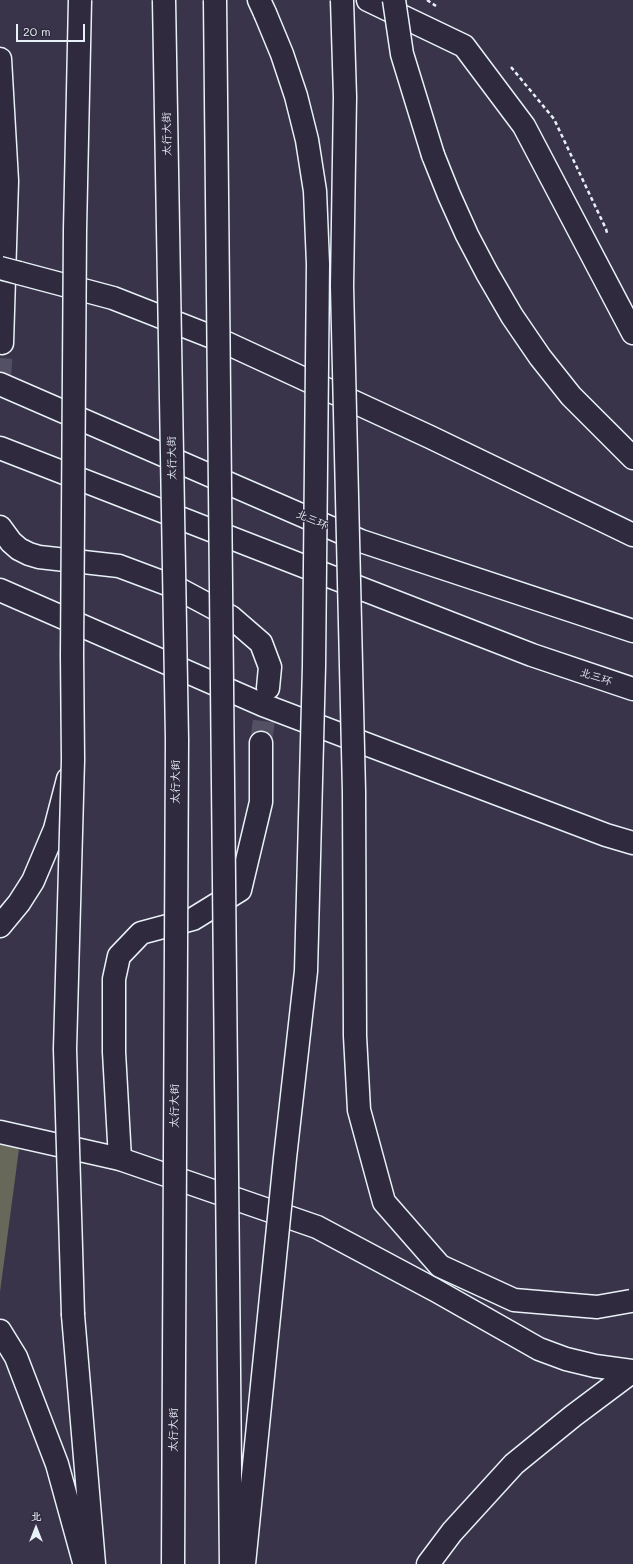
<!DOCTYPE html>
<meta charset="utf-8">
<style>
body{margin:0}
#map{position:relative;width:633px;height:1564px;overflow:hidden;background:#393449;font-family:Mali,"LXGW WenKai TC",sans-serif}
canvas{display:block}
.north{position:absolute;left:16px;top:1508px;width:40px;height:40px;-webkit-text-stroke:3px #2f2a3d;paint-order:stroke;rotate:0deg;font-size:11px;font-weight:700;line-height:16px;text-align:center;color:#e8f1f8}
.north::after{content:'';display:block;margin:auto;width:14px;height:18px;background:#e8f1f8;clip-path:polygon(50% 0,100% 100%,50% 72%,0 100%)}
.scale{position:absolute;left:16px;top:24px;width:69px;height:18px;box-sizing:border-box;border:2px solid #e8f1f8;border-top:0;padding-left:5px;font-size:12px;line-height:14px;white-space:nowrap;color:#e8f1f8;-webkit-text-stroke:3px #2f2a3d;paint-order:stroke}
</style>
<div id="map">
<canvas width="633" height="1564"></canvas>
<div class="north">北</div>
<div class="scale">20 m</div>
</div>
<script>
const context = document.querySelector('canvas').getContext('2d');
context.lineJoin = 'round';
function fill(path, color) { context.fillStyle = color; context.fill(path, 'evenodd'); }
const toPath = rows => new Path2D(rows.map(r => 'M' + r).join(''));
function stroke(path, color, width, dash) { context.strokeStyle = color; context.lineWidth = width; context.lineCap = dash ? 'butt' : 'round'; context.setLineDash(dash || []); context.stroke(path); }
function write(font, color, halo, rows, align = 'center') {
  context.font = font + ' Mali,"LXGW WenKai TC",sans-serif'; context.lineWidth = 3; context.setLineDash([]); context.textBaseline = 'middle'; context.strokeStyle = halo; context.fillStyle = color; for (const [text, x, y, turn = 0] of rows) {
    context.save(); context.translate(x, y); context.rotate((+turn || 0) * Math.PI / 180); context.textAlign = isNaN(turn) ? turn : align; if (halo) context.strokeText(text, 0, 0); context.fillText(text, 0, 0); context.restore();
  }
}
const green = toPath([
 [21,1134,0,1292,0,1136]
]);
const minorTunnel = toPath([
 [0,380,2,343],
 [261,743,268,688]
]);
const path = toPath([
 [427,0,436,6],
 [511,67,554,119,606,229,607,233]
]);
const minor = toPath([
 [0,59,7,181,2,343],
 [0,527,11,542,19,549,29,554,39,557,119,566,175,587,231,617,261,643,270,667,268,688],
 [120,1159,114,1052,114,979,119,956,141,933,193,919,240,890,261,802,261,743]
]);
const major = toPath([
 [259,0,265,13],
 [368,0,464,46,524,126,633,333],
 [433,155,449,195,467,235,487,273,512,316,540,357,571,396,633,458],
 [19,273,113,298,220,340,430,437,633,535],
 [0,926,19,903,33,881,55,829,68,779],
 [0,1132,120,1159,317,1227,435,1290,539,1349,566,1359,595,1366,633,1371],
 [73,1315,94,1564],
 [0,1331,16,1357,57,1464,84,1562],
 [428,1564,452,1532,514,1464,573,1416,633,1371]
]);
const highway = toPath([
 [0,384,361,541,633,631],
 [0,448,532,655,633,689],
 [0,590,263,705,606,835,633,843]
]);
const majorBridge = toPath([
 [164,0,177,739,173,1564],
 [215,0,231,1564],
 [342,0,345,97,342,286,354,792,355,1036,359,1110,384,1202,440,1266,514,1300,597,1307,631,1301],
 [394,0,402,54,433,155],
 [0,268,19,273],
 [73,1315,65,1049,73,760,72,655,75,230,80,0],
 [244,1564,285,1158,306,971,314,666,318,264,315,191,307,140,296,96,282,54,265,13]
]);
const streetNames = [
 ["太行大街",167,134,-91],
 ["太行大街",172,458,-91],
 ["北三环",312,520,24],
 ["北三环",596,677,18],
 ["太行大街",176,782,-90],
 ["太行大街",175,1106,-90],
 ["太行大街",174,1430,-90]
];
fill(green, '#676859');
stroke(minorTunnel, '#535063', 22, [22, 11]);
stroke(minor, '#e8f1f8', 25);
stroke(major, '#e8f1f8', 25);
stroke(highway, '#e8f1f8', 25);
stroke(path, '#e8f1f8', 2.5, [4, 3]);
stroke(minor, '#2f2a3d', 22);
stroke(major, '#2f2a3d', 22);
stroke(highway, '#2f2a3d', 22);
stroke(majorBridge, '#e8f1f8', 25, []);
stroke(majorBridge, '#2f2a3d', 22);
write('11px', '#e8f1f8', '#2f2a3d', streetNames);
</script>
